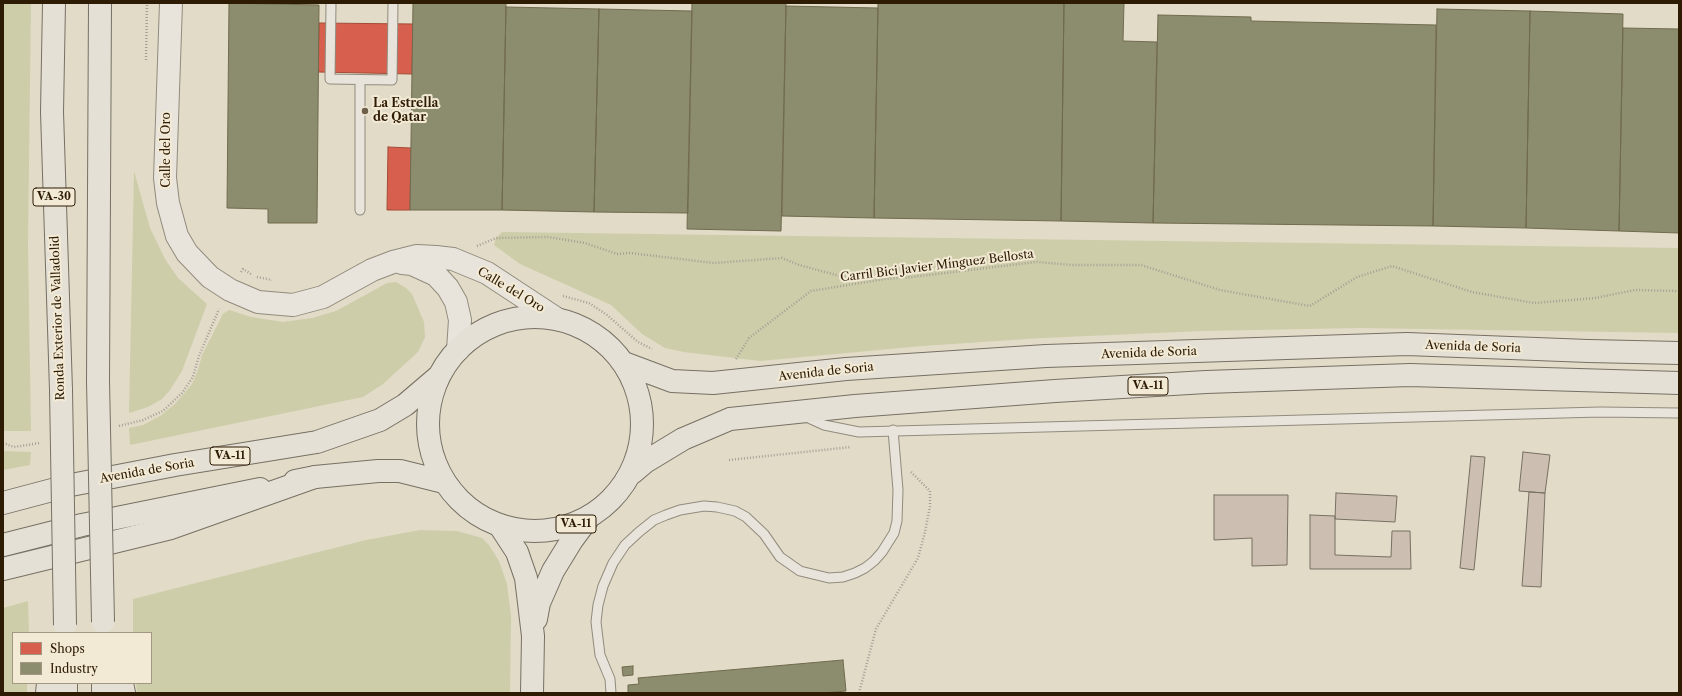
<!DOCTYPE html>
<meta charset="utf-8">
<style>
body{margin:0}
#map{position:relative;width:1682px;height:696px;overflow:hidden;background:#e2dbc8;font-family:"Libre Caslon Text",serif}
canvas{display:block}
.frame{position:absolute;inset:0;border:4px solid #2d1b03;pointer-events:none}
.legend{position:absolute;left:12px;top:632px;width:140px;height:52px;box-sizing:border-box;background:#f3ead5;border:1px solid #a49781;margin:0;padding:5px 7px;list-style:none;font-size:12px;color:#2d1b03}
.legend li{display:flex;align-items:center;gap:8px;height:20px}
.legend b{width:20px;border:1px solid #a49781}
</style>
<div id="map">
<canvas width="1682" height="696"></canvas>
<div class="frame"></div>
<ul class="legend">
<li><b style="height:11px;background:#d6604d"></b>Shops</li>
<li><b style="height:11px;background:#8c8c6e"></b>Industry</li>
</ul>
</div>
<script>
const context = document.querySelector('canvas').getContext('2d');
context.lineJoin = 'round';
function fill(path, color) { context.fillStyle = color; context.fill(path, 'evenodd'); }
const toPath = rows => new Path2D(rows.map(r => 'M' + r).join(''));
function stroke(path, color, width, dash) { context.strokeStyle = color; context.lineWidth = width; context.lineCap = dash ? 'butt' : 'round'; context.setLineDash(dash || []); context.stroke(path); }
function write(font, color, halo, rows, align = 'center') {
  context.font = font + ' "Libre Caslon Text",serif'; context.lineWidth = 4; context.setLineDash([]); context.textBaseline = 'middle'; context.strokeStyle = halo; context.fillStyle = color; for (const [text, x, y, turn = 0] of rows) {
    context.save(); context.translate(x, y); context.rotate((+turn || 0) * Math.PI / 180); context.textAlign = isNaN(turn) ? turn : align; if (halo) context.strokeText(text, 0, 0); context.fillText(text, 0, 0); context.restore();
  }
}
const green = toPath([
 [3,3,31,3,28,245,31,431,3,431],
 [134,171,150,228,165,259,178,278,207,304,182,371,170,390,162,399,148,407,129,413],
 [502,232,1679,248,1679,333,1359,328,1202,331,1042,338,922,346,760,361,684,352,665,348,642,334,611,305,520,264,494,245,496,238],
 [396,282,406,288,412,294,424,322,425,337,418,352,383,384,363,397,130,445,129,428,143,425,160,416,175,404,192,384,198,370,202,355,223,314,229,310,251,317,283,322,312,318,336,311,387,283],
 [3,451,31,452,30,465,3,470],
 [420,530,457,531,482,538,489,545,499,561,507,584,511,615,510,693,137,693,136,683,151,683,151,633,133,633,133,599,366,540],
 [28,601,29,633,13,633,13,683,27,683,27,693,3,693,3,608]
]);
const shops = toPath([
 [319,23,413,24,412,74,318,72,319,23],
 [388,147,411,148,410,210,387,210,388,147]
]);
const industry = toPath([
 [229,3,319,5,317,223,268,223,268,209,227,208,229,3],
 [413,3,506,3,502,210,410,210,413,3],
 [692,3,786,3,781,231,687,229,692,3],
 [878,3,1064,3,1061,221,874,218,878,3],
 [1064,3,1124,3,1123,41,1157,42,1153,223,1061,221,1064,3],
 [786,6,878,8,874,218,782,216,786,6],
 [506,7,599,9,594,212,502,210,506,7],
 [599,9,692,11,688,213,594,212,599,9],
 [1437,9,1530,11,1526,228,1433,226,1437,9],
 [1530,11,1623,14,1619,231,1526,228,1530,11],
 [1158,15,1251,17,1251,21,1436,25,1433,226,1153,223,1158,15],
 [1623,28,1679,29,1679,233,1619,231,1623,28],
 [843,660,846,691,822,693,628,693,628,685,639,684,638,678,843,660],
 [633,666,633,675,623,676,622,667,633,666]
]);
const building = toPath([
 [1523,452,1550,455,1545,493,1519,491,1523,452],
 [1471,456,1485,457,1474,570,1460,568,1471,456],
 [1529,492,1545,493,1541,587,1522,586,1529,492],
 [1336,493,1397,496,1395,522,1335,519,1336,493],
 [1214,495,1288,495,1287,565,1252,566,1252,538,1214,540,1214,495],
 [1310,515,1335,516,1335,555,1391,557,1392,531,1410,531,1411,569,1310,569,1310,515]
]);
const path = toPath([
 [146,60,147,3],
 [477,246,496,238,548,237,585,243,617,254,630,253,714,263,782,258,799,265,840,276,881,278],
 [241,272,243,269,251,274],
 [257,277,272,280],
 [563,296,589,303,607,315,638,342,652,349],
 [736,359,749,338,811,291,885,279,912,277,1036,262,1072,265,1141,265,1220,290,1310,306,1357,277,1392,266,1472,292,1534,303,1595,298,1635,290,1679,291],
 [119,426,143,420,163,411,182,393,193,377,199,356,219,309],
 [3,443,14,447,40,443],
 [729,460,851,447],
 [859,693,876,629,918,558,925,532,930,506,930,491,911,472]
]);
const service = toPath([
 [331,3,330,79,392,80,393,3],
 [360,210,360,80],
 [804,416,824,425,859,432,1600,412,1679,413],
 [611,693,610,679,600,655,596,622,598,605,603,586,613,563,625,545,639,532,654,520,666,515,680,510,704,506,717,507,735,511,746,517,764,534,780,557,800,571,829,578,843,577,855,573,865,568,874,561,882,552,894,533,897,521,898,490,893,430]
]);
const tertiary = toPath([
 [171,3,165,178,168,203,177,236,187,253,210,277,230,290,258,302,293,305,323,297,372,270,393,262,417,256,436,257,453,259,487,273,557,319],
 [402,263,412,264,436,275,448,288,456,302,460,320,458,350]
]);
const trunk = toPath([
 '428 424a107 107 0 1 1 214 0a107 107 0 1 1-214 0Z',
 [624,363,672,381,713,383,846,369,1046,356,1407,344,1588,351,1679,353],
 [632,473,645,462,683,439,730,419,855,406,1055,391,1206,382,1410,375,1679,383],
 [295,481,315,477,378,471,400,471,444,482],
 [3,503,71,485,175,465,317,442,380,420,405,405,439,376],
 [3,545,82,525,260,489]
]);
const motorway = toPath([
 [54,3,52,112,61,390],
 [98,381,100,3],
 [500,526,517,552,526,578,533,636,532,693],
 [3,569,171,528,315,477],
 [536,619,539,603,553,571,572,540,589,517],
 [66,683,66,693],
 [103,683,103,693],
 [122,683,124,693],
 [47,693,48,683]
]);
const motorwayBridge = toPath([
 [98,381,103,622],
 [61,390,65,625]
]);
const markers = [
 [365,111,4,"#6c5e48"]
];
const shields = [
 [54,197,42],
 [1148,386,40],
 [230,456,40],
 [576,524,40]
];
const shieldNames = [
 ["VA-30",54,197],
 ["VA-11",1148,386],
 ["VA-11",230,456],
 ["VA-11",576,524]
];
const poiNames = [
 ["La Estrella",373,104],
 ["de Qatar",373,118]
];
const streetNames = [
 ["Calle del Oro",167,150,-90],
 ["Carril Bici Javier Mínguez Bellosta",937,266,-7],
 ["Calle del Oro",511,290,31],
 ["Ronda Exterior de Valladolid",58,318,-92],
 ["Avenida de Soria",1473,347,2],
 ["Avenida de Soria",1149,353,-2],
 ["Avenida de Soria",826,372,-6],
 ["Avenida de Soria",147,471,-10]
];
fill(green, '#cdcda9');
fill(shops, '#d6604d');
stroke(shops, '#a34b37', 1);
fill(industry, '#8c8c6e');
stroke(industry, '#706a4e', 1);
fill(building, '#ccbeb0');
stroke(building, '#777063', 1);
stroke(service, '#918b7d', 11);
stroke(tertiary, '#918b7d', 24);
stroke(trunk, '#777063', 24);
stroke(motorway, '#777063', 24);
stroke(path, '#a49f95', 2.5, [1, 2]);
stroke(service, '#e8e4dc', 9);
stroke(tertiary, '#e8e4dc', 22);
stroke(trunk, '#e4e0d6', 22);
stroke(motorway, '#e4e0d6', 22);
stroke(motorwayBridge, '#777063', 24, []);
stroke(motorwayBridge, '#e4e0d6', 22);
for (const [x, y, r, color] of markers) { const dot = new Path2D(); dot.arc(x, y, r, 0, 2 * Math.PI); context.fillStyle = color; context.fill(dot); stroke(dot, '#f3ead5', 1.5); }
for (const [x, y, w] of shields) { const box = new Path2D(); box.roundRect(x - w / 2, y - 9, w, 18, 3); context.fillStyle = '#f3ead5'; context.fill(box); stroke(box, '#2d1b03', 1); }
write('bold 11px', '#2d1b03', null, shieldNames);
write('bold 12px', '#2d1b03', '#f3ead5', poiNames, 'left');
write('12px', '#2d1b03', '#f3ead5', streetNames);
</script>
